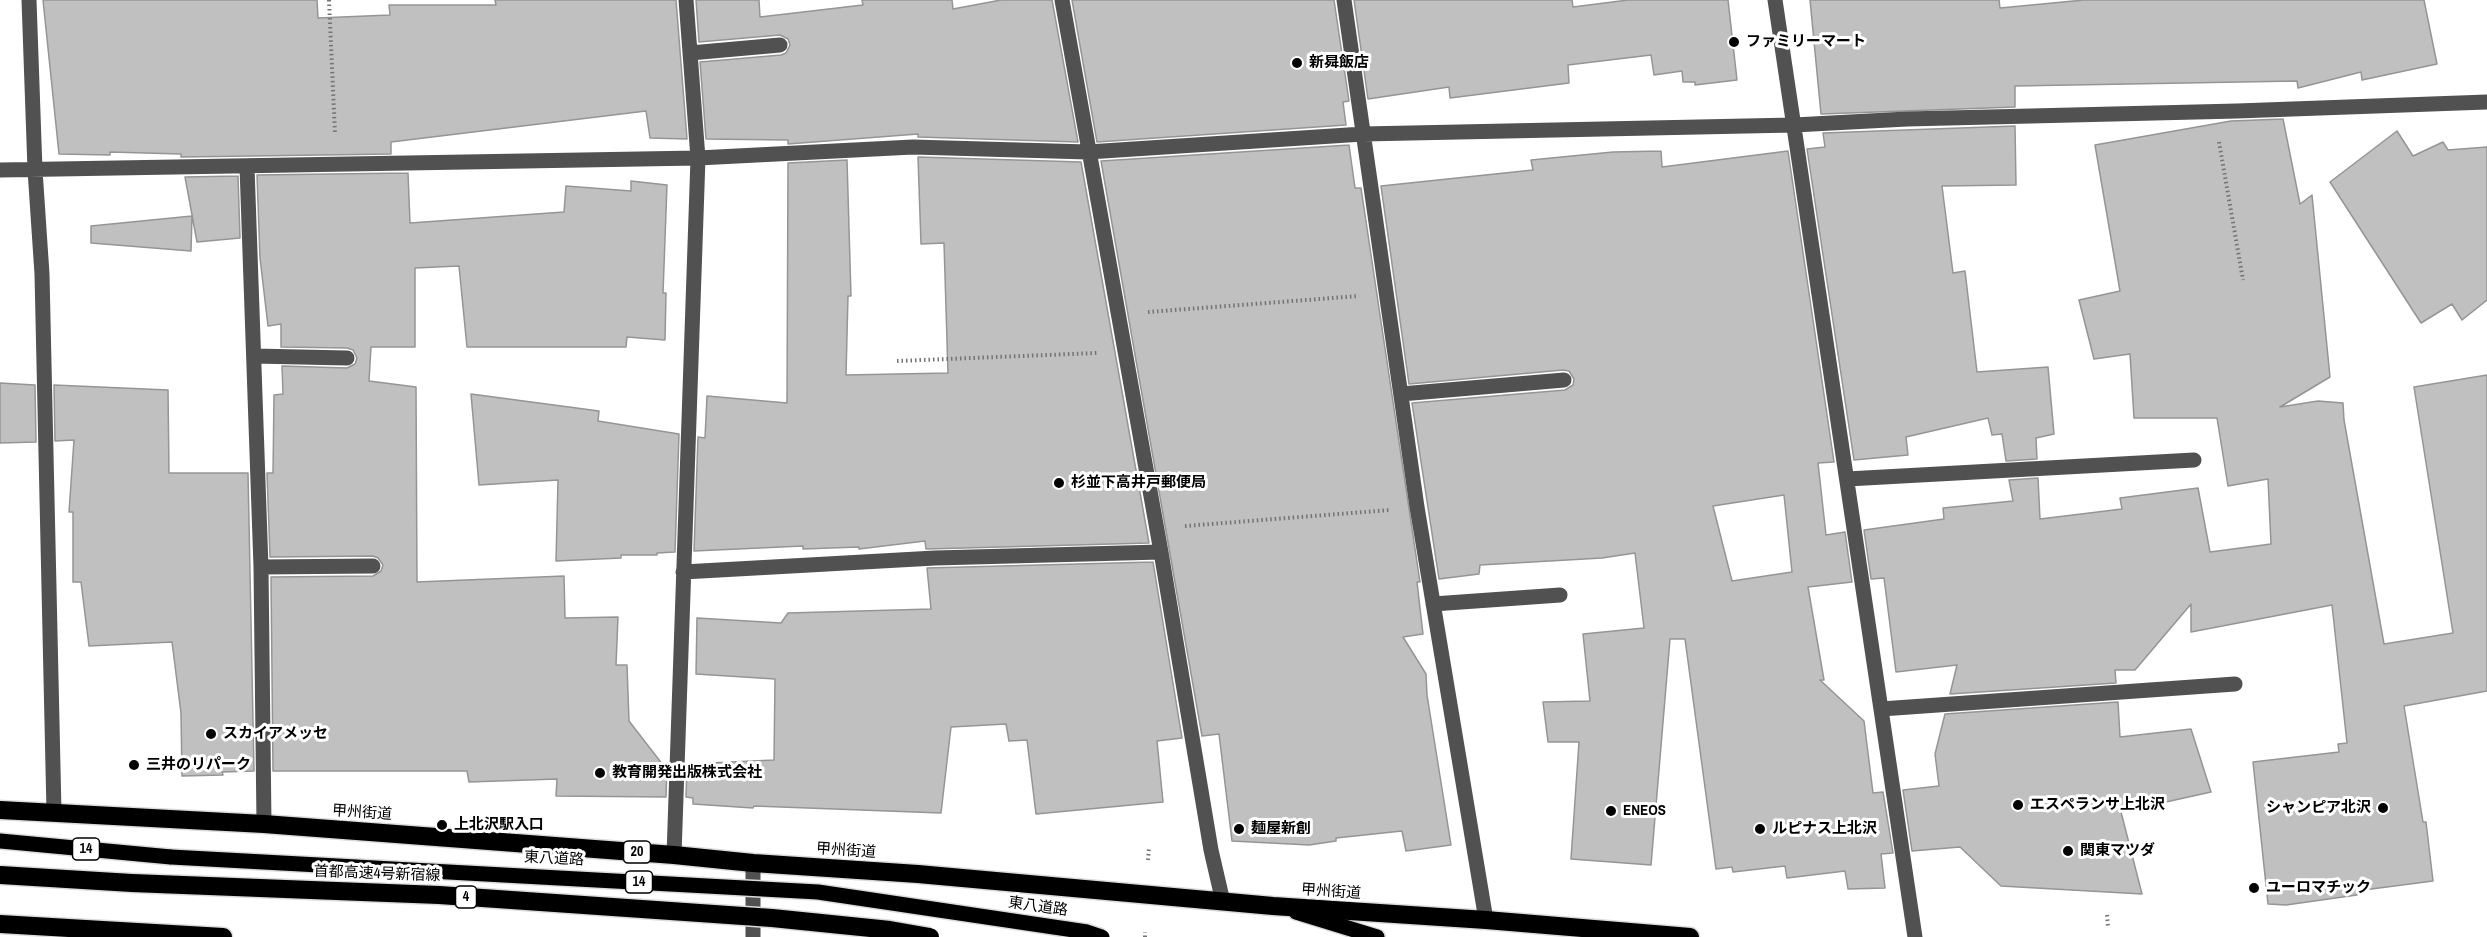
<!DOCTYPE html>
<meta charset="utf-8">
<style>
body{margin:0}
canvas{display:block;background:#fff}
</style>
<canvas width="2487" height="937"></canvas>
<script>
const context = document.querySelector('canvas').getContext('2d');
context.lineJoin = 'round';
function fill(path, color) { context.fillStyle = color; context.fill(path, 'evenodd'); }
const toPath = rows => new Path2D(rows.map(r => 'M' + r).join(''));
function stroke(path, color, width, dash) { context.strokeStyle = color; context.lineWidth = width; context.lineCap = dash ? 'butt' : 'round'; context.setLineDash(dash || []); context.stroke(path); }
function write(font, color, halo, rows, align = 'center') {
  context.font = font + ' "Archivo Narrow","Noto Sans JP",sans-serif'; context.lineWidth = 6; context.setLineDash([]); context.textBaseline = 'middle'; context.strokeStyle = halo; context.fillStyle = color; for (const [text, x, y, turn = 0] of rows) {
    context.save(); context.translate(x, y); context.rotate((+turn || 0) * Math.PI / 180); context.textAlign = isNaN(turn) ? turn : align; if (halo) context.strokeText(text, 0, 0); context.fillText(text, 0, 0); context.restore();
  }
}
const building = toPath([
 [43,0,317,0,318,18,390,15,389,5,496,5,495,0,676,0,687,139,650,138,646,111,391,142,391,154,181,157,181,154,110,152,110,155,59,154,43,0],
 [696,0,759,0,760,17,863,5,862,0,952,0,953,9,1001,0,1052,0,1078,142,918,137,918,134,788,144,788,140,706,139,700,62,781,55,786,53,790,45,788,39,780,35,699,42,696,0],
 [1072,0,1334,0,1349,101,1343,102,1346,125,1097,142,1072,0],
 [1354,0,1572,0,1573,7,1628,0,1728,0,1737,80,1695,85,1695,82,1683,82,1682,71,1654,75,1651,55,1568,65,1569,83,1450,98,1449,87,1368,99,1354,0],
 [1810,0,1999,0,2000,8,2084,0,2424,0,2437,64,2362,80,2361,72,2298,88,2297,81,2015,86,2015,107,1821,114,1810,0],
 [2283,119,2300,204,2312,195,2330,377,2280,407,2318,401,2343,403,2344,420,2384,644,2453,633,2414,387,2487,375,2487,691,2404,706,2423,822,2426,822,2433,881,2356,891,2357,895,2286,905,2268,904,2253,762,2339,752,2338,744,2347,743,2332,605,2191,632,2191,604,2135,670,2115,670,2116,683,1950,694,1957,665,1896,672,1884,578,1871,579,1864,530,1944,519,1943,508,2013,501,2009,480,2038,478,2040,519,2122,509,2120,498,2198,488,2210,552,2271,544,2268,479,2228,486,2217,418,2134,418,2130,354,2094,359,2079,300,2120,291,2095,145,2231,121,2283,119],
 [2015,126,2016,185,1942,186,1953,273,1965,271,1977,372,2048,367,2054,434,2036,438,2037,459,2006,461,2002,434,1992,435,1988,418,1906,437,1908,455,1854,460,1807,149,1825,147,1823,133,2015,126],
 [2397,131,2413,156,2443,142,2448,150,2487,147,2487,300,2462,320,2452,304,2421,323,2330,182,2397,131],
 [1349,145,1355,188,1361,188,1420,582,1417,582,1423,634,1403,637,1426,674,1427,695,1451,845,1406,851,1402,831,1336,838,1336,841,1309,845,1232,841,1219,734,1202,736,1101,161,1349,145],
 [1661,151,1662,167,1788,151,1834,462,1818,463,1826,535,1845,532,1852,582,1808,587,1824,680,1820,680,1864,721,1873,793,1883,792,1893,853,1881,854,1885,888,1848,889,1845,871,1787,878,1785,866,1733,872,1732,867,1716,869,1685,639,1670,639,1651,865,1571,859,1579,742,1548,742,1543,702,1590,701,1583,634,1644,628,1635,553,1602,558,1480,565,1479,574,1439,579,1412,403,1565,390,1573,385,1574,379,1569,371,1563,370,1409,384,1381,186,1533,170,1531,160,1613,152,1661,151],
 [1784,495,1792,572,1732,581,1713,506,1784,495],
 [918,157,1081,162,1149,543,926,549,925,541,859,549,859,547,803,549,803,546,694,551,698,437,705,438,707,396,787,403,788,163,847,160,851,296,848,296,846,375,948,373,944,243,921,244,918,157],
 [408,173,410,223,564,212,566,186,631,191,631,181,667,185,663,293,666,293,665,340,627,337,626,347,467,347,459,266,415,268,415,347,371,347,369,381,416,387,417,582,564,576,565,618,618,617,616,665,627,665,629,721,663,765,667,764,666,797,556,796,557,779,469,782,467,771,273,771,271,577,373,576,381,571,383,565,378,558,373,556,270,557,267,473,273,473,274,395,283,394,282,366,347,368,355,364,357,358,353,350,347,348,281,347,281,324,268,326,260,258,257,175,408,173],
 [238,176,240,238,197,242,185,177,238,176],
 [192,216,191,251,91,243,91,226,192,216],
 [0,383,35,385,36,442,0,443,0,383],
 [54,385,168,390,169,473,248,473,254,771,222,772,223,775,182,776,181,713,172,642,89,646,81,582,73,582,73,512,69,512,74,440,55,441,54,385],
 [471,394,599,411,598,421,679,434,675,552,657,553,657,555,621,555,621,558,556,561,558,480,479,485,471,394],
 [1153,562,1182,738,1157,741,1163,802,1036,814,1027,740,1009,741,1006,724,951,727,941,813,754,806,753,808,693,804,693,798,686,797,687,764,774,760,775,679,696,674,697,618,781,623,788,613,931,609,927,568,1153,562],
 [2118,702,2120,737,2191,729,2211,792,2121,812,2142,894,2001,886,1960,847,1912,851,1903,790,1939,786,1935,754,1945,714,2118,702]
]);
const path = toPath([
 [329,0,335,134],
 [2219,142,2243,280],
 [1148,312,1359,296],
 [897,361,1097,353],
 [1185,526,1390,510],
 [1148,860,1149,848],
 [2107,915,2108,927],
 [1145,937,1145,932]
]);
const minor = toPath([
 [29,0,35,170,42,274,54,812],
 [1062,0,1161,552,1211,850,1223,902],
 [1344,0,1417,507,1486,920],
 [1775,0,1915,937],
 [690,53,780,45],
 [247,167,261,567,264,824],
 [0,170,698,158,913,147,1088,152,1363,134,1794,125,1907,119,2237,111,2487,102],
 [254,356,347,358],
 [1401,394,1564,380],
 [1847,479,2194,460],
 [261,567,373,566],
 [683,572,935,558,1161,552],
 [1433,604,1560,595],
 [1881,709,2235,684],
 [674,855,698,158,686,0],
 [753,937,753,863]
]);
const major = toPath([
 [0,841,171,857],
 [1296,912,1377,937]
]);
const highway = toPath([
 [0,810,264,824,674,855,753,863,918,874,1273,906,1486,920,1690,937],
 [0,924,223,937]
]);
const majorBridge = toPath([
 [171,857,818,892,1087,932,1102,937]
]);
const highwayBridge = toPath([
 [0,875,132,883,439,895,772,918,890,930,930,937]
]);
const markers = [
 [1734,42,6,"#000"],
 [1297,63,6,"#000"],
 [1059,483,6,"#000"],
 [211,734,6,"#000"],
 [134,765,6,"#000"],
 [600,773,6,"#000"],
 [2018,805,6,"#000"],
 [2383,808,6,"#000"],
 [1611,811,6,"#000"],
 [442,825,6,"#000"],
 [1239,829,6,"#000"],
 [1760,829,6,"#000"],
 [2068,851,6,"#000"],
 [2254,888,6,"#000"]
];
const shields = [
 [86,849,27],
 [637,852,27],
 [639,882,27],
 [466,897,21]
];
const shieldNames = [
 ["14",86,849],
 ["20",637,852],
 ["14",639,882],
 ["4",466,897]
];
const poiNames = [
 ["ファミリーマート",1746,42],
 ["新曻飯店",1309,63],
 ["杉並下高井戸郵便局",1071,483],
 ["スカイアメッセ",223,734],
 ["三井のリパーク",146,765],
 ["教育開発出版株式会社",612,773],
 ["エスペランサ上北沢",2030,805],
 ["シャンピア北沢",2371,808,"right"],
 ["ENEOS",1623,811],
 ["上北沢駅入口",454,825],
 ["麺屋新創",1251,829],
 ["ルピナス上北沢",1772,829],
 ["関東マツダ",2080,851],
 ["ユーロマチック",2266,888]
];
const streetNames = [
 ["甲州街道",362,813,4],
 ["甲州街道",846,851,4],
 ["東八道路",554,859,3],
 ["首都高速4号新宿線",377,874,2],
 ["甲州街道",1331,892,4],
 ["東八道路",1038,907,8]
];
fill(building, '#c0c0c0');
stroke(building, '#959595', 1.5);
stroke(major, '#dbdbdb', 18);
stroke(highway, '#dbdbdb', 21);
stroke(path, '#737373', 4, [1.5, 3]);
stroke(minor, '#515151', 15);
stroke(major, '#000', 15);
stroke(highway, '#000', 18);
stroke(majorBridge, '#dbdbdb', 18, []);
stroke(highwayBridge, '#dbdbdb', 21, []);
stroke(majorBridge, '#000', 15);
stroke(highwayBridge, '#000', 18);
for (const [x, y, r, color] of markers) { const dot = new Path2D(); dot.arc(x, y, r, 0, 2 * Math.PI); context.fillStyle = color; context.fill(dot); stroke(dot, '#fff', 2); }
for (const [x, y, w] of shields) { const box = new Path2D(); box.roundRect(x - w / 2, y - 11, w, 22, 4.5); context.fillStyle = '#fff'; context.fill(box); stroke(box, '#000', 1.5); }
write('bold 14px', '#000', null, shieldNames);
write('bold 15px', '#000', '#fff', poiNames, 'left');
write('15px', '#000', '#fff', streetNames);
</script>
